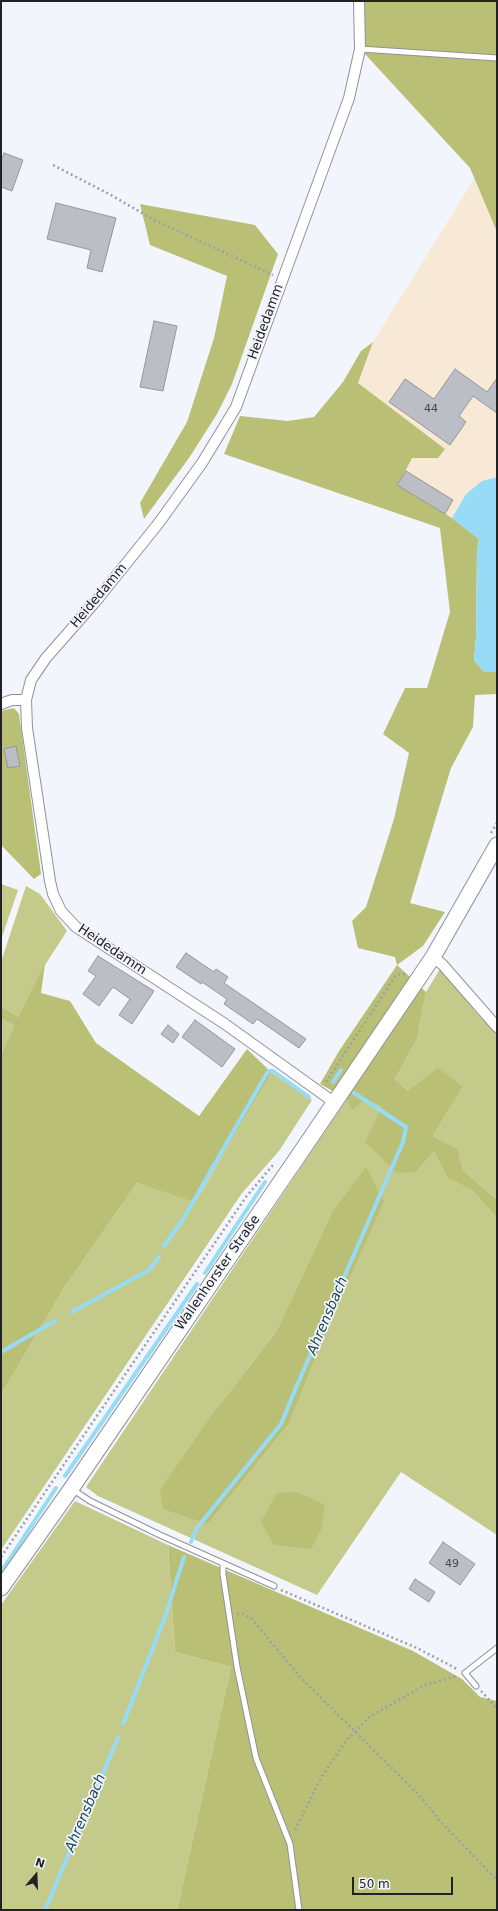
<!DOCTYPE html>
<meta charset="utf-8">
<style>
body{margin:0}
#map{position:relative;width:498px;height:1911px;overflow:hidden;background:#f2f5fc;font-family:"DejaVu Sans",sans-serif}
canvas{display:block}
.frame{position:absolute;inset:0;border:2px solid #212224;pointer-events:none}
.north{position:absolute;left:16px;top:1855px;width:40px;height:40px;-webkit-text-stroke:3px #f2f5fc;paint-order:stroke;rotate:19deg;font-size:11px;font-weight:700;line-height:16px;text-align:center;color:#212224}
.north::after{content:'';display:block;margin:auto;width:14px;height:18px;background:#212224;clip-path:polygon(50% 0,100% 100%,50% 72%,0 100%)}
.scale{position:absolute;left:352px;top:1877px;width:101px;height:18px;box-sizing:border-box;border:2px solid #212224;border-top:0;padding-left:5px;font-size:12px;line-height:14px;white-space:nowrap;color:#212224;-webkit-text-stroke:3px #f2f5fc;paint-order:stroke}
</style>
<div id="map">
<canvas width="498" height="1911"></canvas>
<div class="frame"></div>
<div class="north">N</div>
<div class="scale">50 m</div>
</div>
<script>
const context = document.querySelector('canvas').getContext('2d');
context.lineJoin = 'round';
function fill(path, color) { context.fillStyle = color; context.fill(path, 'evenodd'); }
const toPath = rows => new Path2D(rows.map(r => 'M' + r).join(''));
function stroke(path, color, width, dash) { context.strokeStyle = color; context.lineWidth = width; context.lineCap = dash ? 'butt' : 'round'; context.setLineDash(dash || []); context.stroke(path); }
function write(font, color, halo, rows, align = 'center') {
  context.font = font + ' "DejaVu Sans",sans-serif'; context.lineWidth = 3.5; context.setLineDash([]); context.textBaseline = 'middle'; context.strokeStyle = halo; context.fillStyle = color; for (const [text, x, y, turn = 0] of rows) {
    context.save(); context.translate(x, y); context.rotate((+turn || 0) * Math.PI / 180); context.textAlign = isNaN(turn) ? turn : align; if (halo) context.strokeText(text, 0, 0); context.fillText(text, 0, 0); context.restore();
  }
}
const commercial = toPath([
 [474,179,497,232,497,477,482,481,466,494,452,518,397,485,412,458,437,458,358,383,373,342]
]);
const green = toPath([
 [1,884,18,890,1,940],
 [26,886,40,894,67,931,45,965,18,1017,1,1006,1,962],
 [440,969,479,1016,497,1033,497,1200,463,1170,458,1149,433,1136,463,1087,408,1091,395,1079,417,1039,426,992],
 [1,1018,14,1026,1,1054],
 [272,1073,312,1100,279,1151,242,1193,1,1550,1,1395,64,1288,137,1183,196,1201],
 [347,1099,365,1099,382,1107,416,1172,434,1152,448,1179,472,1190,497,1218,497,1535,401,1472,317,1595,98,1496,86,1487],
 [331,1214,330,1322,289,1424,208,1524,216,1409,276,1332],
 [75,1501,168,1545,175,1652,231,1667,177,1910,1,1910,1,1605]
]);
const forest = toPath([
 [365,1,497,1,497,232,470,168,365,54],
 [140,204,255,225,278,254,232,384,217,414,189,458,144,519,140,503,187,422,214,338,227,276,150,245],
 [373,342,358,383,445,449,438,458,412,458,398,485,452,518,479,539,477,551,476,637,474,660,484,672,497,672,497,694,475,695,473,727,451,768,410,903,445,912,423,946,397,965,426,992,417,1039,395,1079,408,1091,438,1068,463,1087,433,1136,458,1149,463,1170,497,1200,497,1218,472,1190,448,1179,434,1152,416,1172,397,1173,365,1142,382,1107,365,1099,352,1110,347,1099,320,1084,339,1051,397,965,395,957,358,948,352,921,366,907,394,819,409,753,383,734,405,688,427,688,450,612,440,528,224,454,240,416,288,421,314,417,343,382,361,351],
 [14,708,19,714,41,874,34,879,1,845,1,711],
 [45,964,41,993,70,1001,96,1043,199,1116,247,1049,272,1073,195,1202,137,1183,64,1288,1,1395,1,1165,2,1160,1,1158,1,1054,14,1026,1,1018,1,1006,18,1017],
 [366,1167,384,1201,330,1322,289,1424,208,1524,163,1509,160,1490,216,1409,276,1332,331,1214],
 [297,1492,325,1505,321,1530,311,1549,274,1545,261,1522,277,1493],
 [168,1545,413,1651,462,1679,480,1697,497,1701,497,1910,177,1910,231,1667,175,1652]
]);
const water = toPath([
 [497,477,497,672,484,672,474,660,476,637,477,551,479,539,452,518,466,494,482,481]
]);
const stream = toPath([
 [333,1082,341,1070],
 [164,1246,182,1221,268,1071,273,1071,309,1097],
 [205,1273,265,1182],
 [72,1312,149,1270,159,1257],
 [1,1352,55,1321],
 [65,1476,197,1284],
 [191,1542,197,1528,281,1424,295,1390,403,1142,406,1127,354,1093],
 [1,1572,56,1488],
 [123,1724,165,1617,184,1557],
 [45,1910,118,1738]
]);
const building = toPath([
 [4,153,23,160,12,191,1,187,1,161,4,153],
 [56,203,116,218,102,272,87,268,91,250,47,239,56,203],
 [154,321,177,326,163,391,140,387,154,321],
 [455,369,487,392,497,378,497,413,473,396,459,416,466,422,450,445,389,402,405,379,434,399,455,369],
 [406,471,453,500,445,514,397,485,406,471],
 [16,746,20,766,8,768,4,749,16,746],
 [186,953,214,972,216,969,228,977,224,983,306,1039,299,1048,257,1019,253,1024,224,1004,227,999,202,982,201,984,176,967,186,953],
 [98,956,154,991,132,1024,119,1015,130,999,113,987,99,1006,83,994,96,976,88,971,98,956],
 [195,1020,235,1049,222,1067,182,1037,195,1020],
 [168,1025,179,1034,173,1043,161,1034,168,1025],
 [443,1542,475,1564,460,1585,429,1563,443,1542],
 [415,1579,435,1592,429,1602,409,1589,415,1579]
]);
const path = toPath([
 [53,165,111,195,154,220,273,275],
 [491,833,497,823],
 [326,1082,396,975,405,974],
 [1,1557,246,1197,273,1165],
 [281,1590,417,1648,457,1669],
 [237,1614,243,1614,252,1619,299,1676,419,1795,442,1823,497,1880],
 [481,1691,497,1708],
 [295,1830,322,1776,346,1741,369,1717,425,1685,457,1676]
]);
const service = toPath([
 [360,49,497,58],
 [72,1489,90,1501,160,1535,274,1586],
 [223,1565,223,1574,237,1667,256,1758,290,1844,299,1910],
 [476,1686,465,1673,497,1648]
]);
const minor = toPath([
 [1,704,12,700,26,700],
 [433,957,442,964,497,1027],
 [335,1103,225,1024,76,927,61,911,53,894,50,881,27,728,26,700,31,680,46,658,96,601,158,524,202,463,236,407,349,98,360,49,359,1]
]);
const secondary = toPath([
 [1,1588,71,1489,303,1149,433,957,497,845]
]);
const numberNames = [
 ["44",431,409],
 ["49",452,1564]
];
const streetNames = [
 ["Heidedamm",266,322,-70],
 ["Heidedamm",99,596,-50],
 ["Heidedamm",112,950,34],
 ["Wallenhorster Straße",218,1273,-55]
];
const waterNames = [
 ["Ahrensbach",328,1316,-67],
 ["Ahrensbach",86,1813,-67]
];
fill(commercial, '#f7e9d6');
fill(green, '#c4ca8a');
fill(forest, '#b9c076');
fill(water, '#98dbf7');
stroke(stream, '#98dbf7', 4);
fill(building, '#bbbec5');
stroke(building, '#95979e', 1);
stroke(service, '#8f9298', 7);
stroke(minor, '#8f9298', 12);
stroke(secondary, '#8f9298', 17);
stroke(path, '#9d9fa4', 2.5, [2, 3]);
stroke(service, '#fff', 5);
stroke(minor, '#fff', 10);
stroke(secondary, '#fff', 15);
write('11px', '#48494c', null, numberNames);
write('13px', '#212224', '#f2f5fc', streetNames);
write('italic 14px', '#1e4654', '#f2f5fc', waterNames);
</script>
